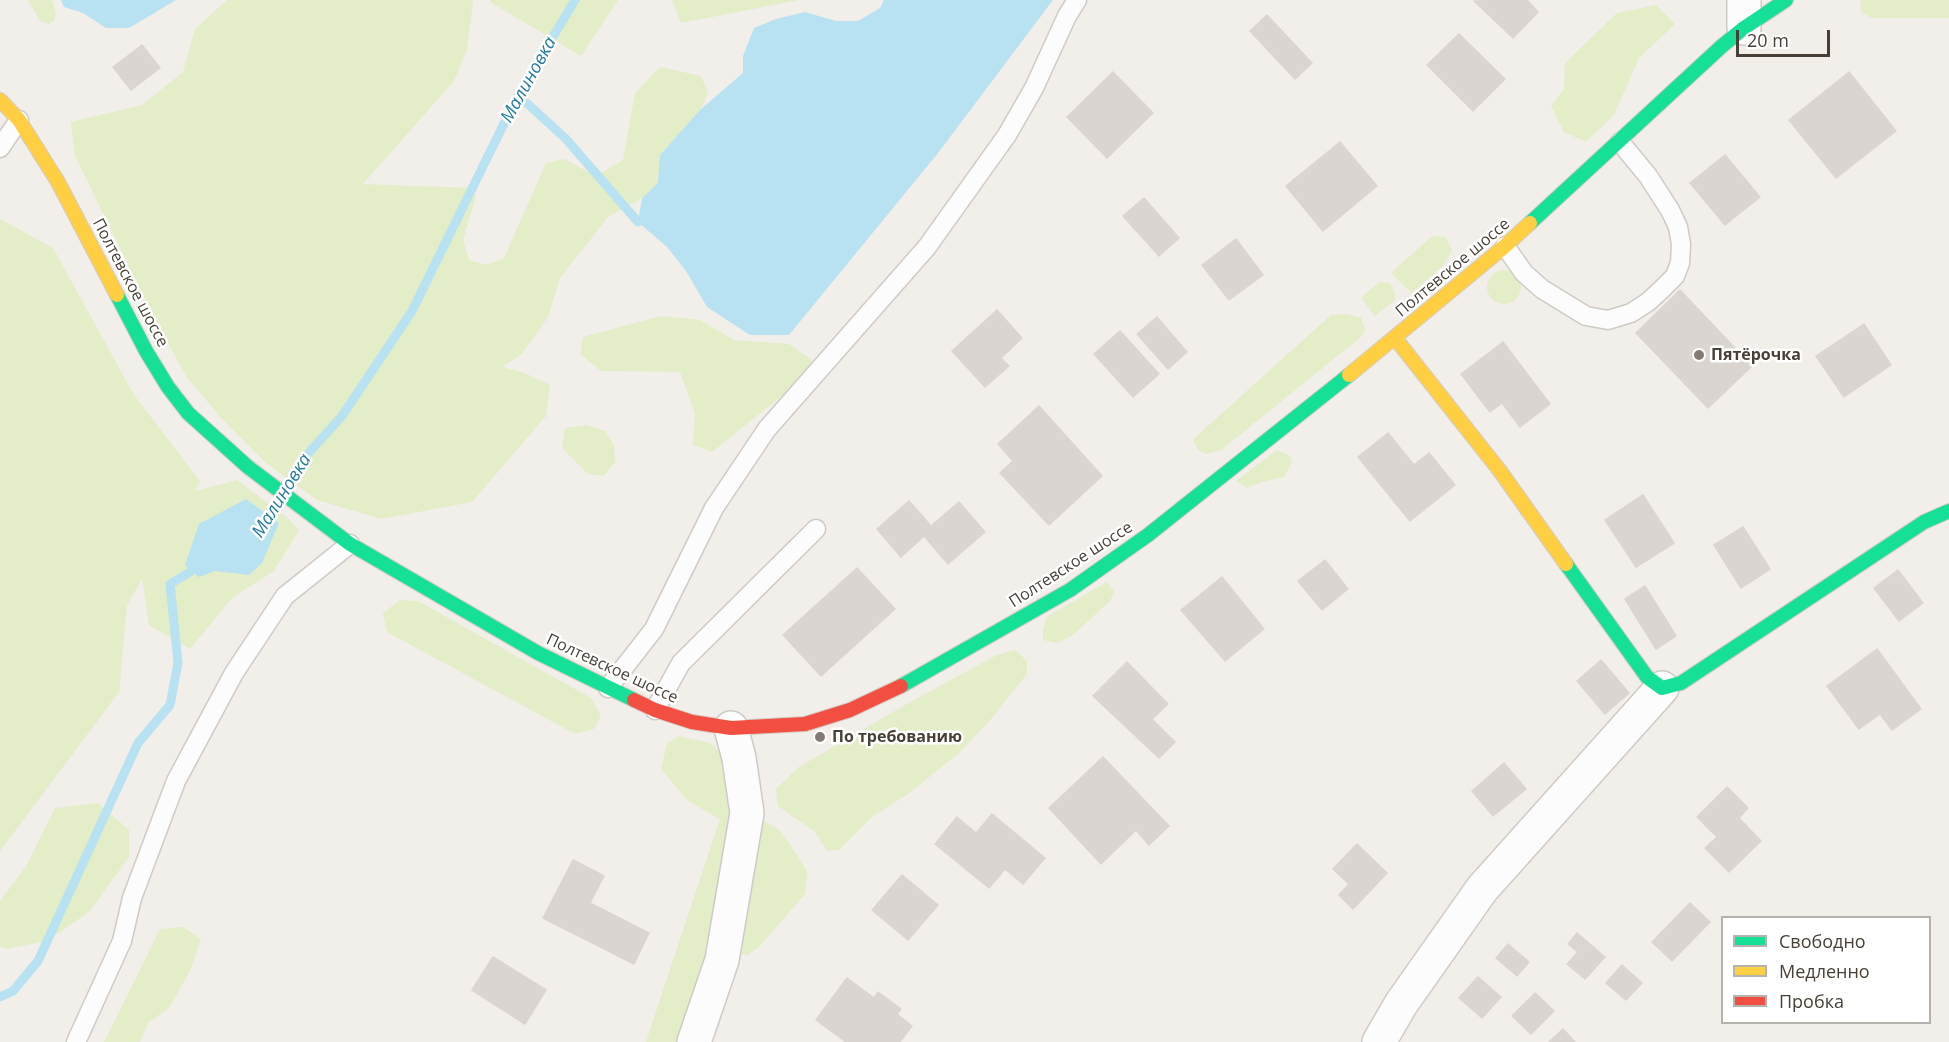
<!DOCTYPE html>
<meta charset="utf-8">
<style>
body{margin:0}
#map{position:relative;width:1949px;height:1042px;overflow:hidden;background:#f2eeea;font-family:"Open Sans",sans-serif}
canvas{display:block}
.legend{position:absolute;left:1721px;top:916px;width:210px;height:108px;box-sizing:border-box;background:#fff;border:2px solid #b6b2ae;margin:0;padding:8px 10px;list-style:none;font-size:18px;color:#483f35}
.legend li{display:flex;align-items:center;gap:12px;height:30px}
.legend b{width:30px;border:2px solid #b6b2ae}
.scale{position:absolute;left:1736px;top:30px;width:94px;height:27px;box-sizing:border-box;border:3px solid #483f35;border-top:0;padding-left:8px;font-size:18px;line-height:21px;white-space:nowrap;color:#483f35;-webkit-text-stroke:4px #fff;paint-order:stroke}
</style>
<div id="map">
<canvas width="1949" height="1042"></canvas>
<ul class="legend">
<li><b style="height:8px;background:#16e098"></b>Свободно</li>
<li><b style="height:8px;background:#ffcf43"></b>Медленно</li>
<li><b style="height:8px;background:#f24e42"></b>Пробка</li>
</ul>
<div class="scale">20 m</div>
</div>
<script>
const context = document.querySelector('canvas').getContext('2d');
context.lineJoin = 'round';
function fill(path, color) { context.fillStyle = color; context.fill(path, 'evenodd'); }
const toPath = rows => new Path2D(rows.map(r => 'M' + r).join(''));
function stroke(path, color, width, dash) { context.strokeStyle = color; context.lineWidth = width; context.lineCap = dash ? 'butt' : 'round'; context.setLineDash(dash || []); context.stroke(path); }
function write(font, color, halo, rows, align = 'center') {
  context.font = font + ' "Open Sans",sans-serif'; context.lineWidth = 5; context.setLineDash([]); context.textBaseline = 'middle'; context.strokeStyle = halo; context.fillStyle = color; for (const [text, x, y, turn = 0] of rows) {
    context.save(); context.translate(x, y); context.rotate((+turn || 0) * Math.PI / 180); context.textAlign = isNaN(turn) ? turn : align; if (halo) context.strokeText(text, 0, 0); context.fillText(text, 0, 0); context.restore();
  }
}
const green = toPath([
 [28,0,52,0,56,14,54,21,48,24,40,21],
 [227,0,473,0,467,49,454,81,363,184,471,188,476,196,463,240,469,260,486,265,504,258,546,163,564,159,596,176,623,160,635,93,660,67,701,76,708,93,701,109,660,155,658,183,642,198,608,217,560,278,548,317,522,354,502,367,522,372,550,385,546,416,472,502,381,519,317,500,266,463,222,419,186,376,153,316,75,156,71,122,142,105,183,72,195,29],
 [491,0,618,0,581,56,490,2],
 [672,0,799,0,681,23],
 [1862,0,1949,0,1949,18,1872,18,1862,13,1860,4],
 [1656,5,1675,24,1639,58,1614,115,1586,142,1564,132,1551,106,1564,89,1565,63,1617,13],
 [0,219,53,248,134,395,200,481,195,491,237,480,288,518,299,530,274,571,232,598,190,649,149,625,142,579,127,605,119,692,0,851],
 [1432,236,1445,237,1452,250,1443,266,1411,293,1391,273],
 '1487 287a17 17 0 1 1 34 0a17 17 0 1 1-34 0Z',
 [1379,282,1390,283,1395,293,1395,300,1375,316,1361,298],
 [1347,314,1361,318,1365,330,1361,337,1221,450,1207,454,1198,450,1193,440,1199,434,1331,315],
 [661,316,700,320,734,340,789,344,812,360,808,375,712,452,693,445,695,414,680,372,601,371,580,354,583,337],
 [586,425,605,431,614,445,615,461,604,476,588,474,562,448,565,428],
 [1277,450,1289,455,1292,462,1284,477,1262,482,1247,488,1236,481],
 [1107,582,1114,592,1110,601,1073,635,1057,643,1043,640,1043,628,1048,616],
 [400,600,418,601,591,698,601,716,594,729,575,734,387,632,383,613],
 [1015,650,1027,661,1027,674,991,719,959,753,908,794,872,817,839,850,827,851,815,832,778,806,776,789,799,767,905,705,997,655],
 [678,736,710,743,729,761,737,811,714,954,686,1042,646,1042,720,819,688,801,661,769,667,744],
 [98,803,129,830,129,857,89,912,47,941,6,949,0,946,0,901,27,865,55,808],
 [764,821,778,829,789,843,807,871,805,894,759,947,747,955,737,952,752,823],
 [183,927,201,939,190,971,169,1008,148,1023,140,1042,104,1042,160,929]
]);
const water = toPath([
 [61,0,176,0,129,28,106,28,83,13,64,7],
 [884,0,1053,0,938,153,789,335,750,335,707,307,686,271,667,247,638,222,642,198,658,183,660,155,701,109,743,73,743,56,754,28,776,19,805,12,836,21,858,21,880,8],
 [246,499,279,523,262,563,249,575,215,571,199,577,185,565,199,524]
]);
const stream = toPath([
 [518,95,566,139,638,222],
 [263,525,304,458,342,416,412,311,518,95,575,0],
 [0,997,13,991,38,961,138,743,170,705,178,663,170,584,200,566]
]);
const building = toPath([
 [1527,0,1538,12,1513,38,1474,1,1527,0],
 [1267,15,1312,63,1295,79,1250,31,1267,15],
 [1459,34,1505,79,1473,111,1427,65,1459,34],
 [142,45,160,68,131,90,113,67,142,45],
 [1113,72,1153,113,1107,158,1067,117,1113,72],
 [1849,72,1896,131,1836,178,1789,120,1849,72],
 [1340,142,1377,186,1323,231,1286,186,1340,142],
 [1725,155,1760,197,1725,225,1690,183,1725,155],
 [1144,198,1179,238,1159,256,1123,216,1144,198],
 [1236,239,1263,275,1229,300,1202,265,1236,239],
 [1680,290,1752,366,1708,408,1636,333,1680,290],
 [997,310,1022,338,1001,358,1009,366,985,387,952,351,997,310],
 [1157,317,1187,352,1168,369,1137,334,1157,317],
 [1864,324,1891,365,1844,397,1816,356,1864,324],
 [1120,331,1159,374,1133,397,1094,354,1120,331],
 [1503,342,1550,404,1520,427,1502,403,1490,412,1461,374,1503,342],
 [1039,406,1102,476,1049,525,1000,473,1013,461,998,444,1039,406],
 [1388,433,1414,465,1429,453,1455,485,1410,521,1358,457,1388,433],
 [1643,495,1674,543,1636,567,1605,520,1643,495],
 [909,501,931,526,959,502,985,532,948,564,924,536,901,557,877,529,909,501],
 [1743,527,1770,569,1741,588,1714,545,1743,527],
 [1325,560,1348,589,1322,610,1298,581,1325,560],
 [857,568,895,609,821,676,783,635,857,568],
 [1898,570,1923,603,1899,621,1874,588,1898,570],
 [1222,577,1264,629,1225,661,1181,610,1222,577],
 [1645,586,1676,636,1656,649,1625,599,1645,586],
 [1877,649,1921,709,1892,730,1880,714,1859,729,1827,686,1877,649],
 [1601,660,1629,693,1605,714,1577,681,1601,660],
 [1127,662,1168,704,1152,719,1175,742,1159,758,1093,696,1127,662],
 [1103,757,1169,826,1149,845,1136,830,1101,864,1049,808,1103,757],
 [1504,763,1526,789,1493,816,1472,791,1504,763],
 [1727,787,1748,808,1739,818,1761,841,1729,872,1705,848,1717,837,1697,817,1727,787],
 [992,814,1045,858,1023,884,1005,869,989,888,935,844,957,817,976,833,992,814],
 [1357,844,1387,873,1353,909,1339,895,1349,884,1333,869,1357,844],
 [573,860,604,876,590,903,649,933,634,964,543,918,573,860],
 [902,875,938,905,908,940,872,910,902,875],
 [1690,903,1710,922,1672,961,1652,942,1690,903],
 [1577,933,1605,957,1585,979,1567,964,1578,952,1568,944,1577,933],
 [1508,944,1529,962,1517,976,1496,958,1508,944],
 [493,957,546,990,525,1024,472,990,493,957],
 [1622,965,1642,983,1626,1000,1606,983,1622,965],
 [1478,977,1501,997,1482,1018,1459,998,1478,977],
 [847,978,874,998,878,992,901,1009,897,1014,912,1026,900,1042,846,1042,816,1020,847,978],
 [1535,993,1554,1011,1531,1034,1512,1016,1535,993],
 [1563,1029,1575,1042,1549,1042,1563,1029]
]);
const lane = toPath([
 [0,148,19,120],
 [1505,246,1524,273,1542,289,1586,316,1608,320,1631,313,1648,302,1661,290,1675,276,1680,263,1681,244,1678,227,1670,210,1648,176,1620,142],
 [608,688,654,629,714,508,767,429,927,247,1007,135,1034,88,1067,16,1077,0],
 [655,710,681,663,816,529],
 [76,1042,122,941,132,898,176,781,234,673,285,596,350,544]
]);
const street = toPath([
 [1744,28,1744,0],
 [694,1042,722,960,747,813,739,758,731,728],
 [1379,1042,1401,1004,1482,889,1662,688]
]);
const fast = toPath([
 [1530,223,1722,46,1744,28,1786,0],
 [117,295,146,351,168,387,188,413,248,467,350,544,538,653,634,700],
 [1566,564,1647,677,1662,688,1681,683,1924,522,1949,511],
 [901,686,1070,590,1148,535,1349,375]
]);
const slow = toPath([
 [0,100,19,120,58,182,117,295],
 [1395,338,1500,471,1566,564],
 [1349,375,1505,246,1530,223]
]);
const jam = toPath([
 [634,700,655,710,692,722,731,728,805,724,850,710,901,686]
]);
const markers = [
 [1699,355,6,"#847c74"],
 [820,737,6,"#847c74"]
];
const streetNames = [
 ["Полтевское шоссе",1453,268,-40],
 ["Полтевское шоссе",130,283,62],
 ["Полтевское шоссе",1071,565,-33],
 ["Полтевское шоссе",612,669,25]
];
const poiNames = [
 ["Пятёрочка",1711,355],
 ["По требованию",832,737]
];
const waterNames = [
 ["Малиновка",529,80,-61],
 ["Малиновка",282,496,-58]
];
fill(green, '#e3edc8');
fill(water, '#b8e1f2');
stroke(stream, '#b8e1f2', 9);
fill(building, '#dad5d1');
stroke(building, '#dad5d0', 1.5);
stroke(lane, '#cecac6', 21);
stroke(street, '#cecac6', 36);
stroke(fast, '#d3ccc2', 16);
stroke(slow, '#d3ccc2', 16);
stroke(jam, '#d3ccc2', 16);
stroke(lane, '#fdfcfc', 18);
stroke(street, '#fdfcfc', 33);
stroke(fast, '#16e098', 14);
stroke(slow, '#ffcf43', 14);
stroke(jam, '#f24e42', 14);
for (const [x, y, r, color] of markers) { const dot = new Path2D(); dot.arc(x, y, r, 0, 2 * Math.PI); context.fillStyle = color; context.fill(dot); stroke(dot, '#fff', 2); }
write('16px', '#483f35', '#fff', streetNames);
write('bold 16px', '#483f35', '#fff', poiNames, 'left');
write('italic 18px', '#237ba2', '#fff', waterNames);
</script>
